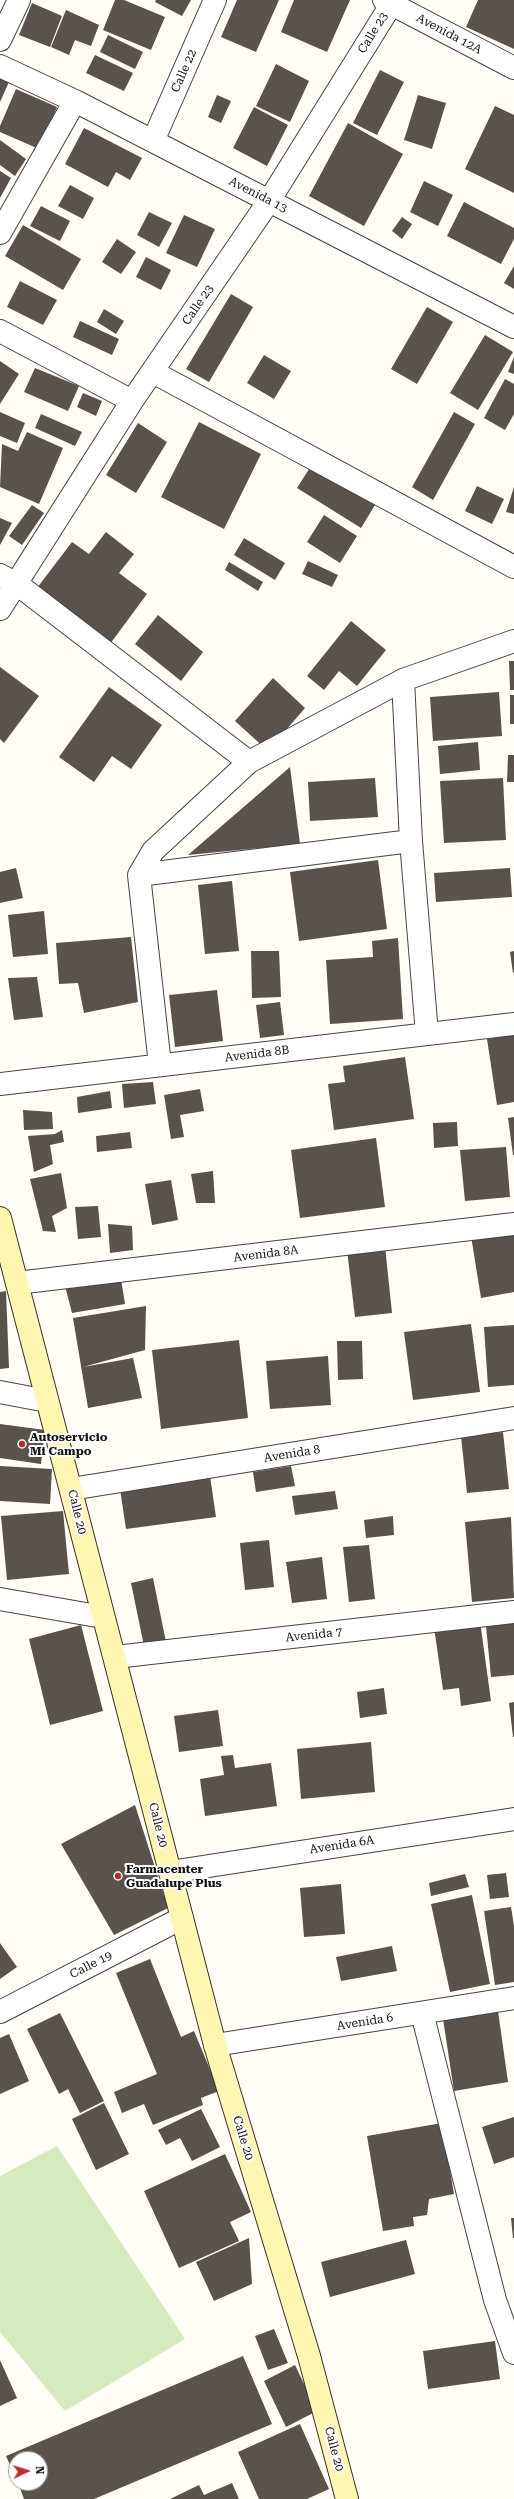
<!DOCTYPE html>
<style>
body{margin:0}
#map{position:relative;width:514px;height:2499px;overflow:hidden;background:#fffdf5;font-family:"Roboto Serif",serif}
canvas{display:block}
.north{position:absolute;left:8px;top:2451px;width:40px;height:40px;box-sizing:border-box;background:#fff;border:1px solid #a0a0a0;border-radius:50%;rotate:86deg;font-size:11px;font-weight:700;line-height:16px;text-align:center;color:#111}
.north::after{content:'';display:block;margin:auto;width:14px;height:18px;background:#c4262e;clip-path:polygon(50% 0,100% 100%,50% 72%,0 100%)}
</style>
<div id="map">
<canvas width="514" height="2499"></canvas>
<div class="north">N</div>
</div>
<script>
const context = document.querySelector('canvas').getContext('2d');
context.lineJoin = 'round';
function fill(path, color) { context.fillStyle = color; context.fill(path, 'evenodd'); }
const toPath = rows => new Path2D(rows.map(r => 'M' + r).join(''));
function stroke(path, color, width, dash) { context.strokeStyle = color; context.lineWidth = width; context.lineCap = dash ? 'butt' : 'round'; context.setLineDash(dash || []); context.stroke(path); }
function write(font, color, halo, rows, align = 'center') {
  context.font = font + ' "Roboto Serif",serif'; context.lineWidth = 4; context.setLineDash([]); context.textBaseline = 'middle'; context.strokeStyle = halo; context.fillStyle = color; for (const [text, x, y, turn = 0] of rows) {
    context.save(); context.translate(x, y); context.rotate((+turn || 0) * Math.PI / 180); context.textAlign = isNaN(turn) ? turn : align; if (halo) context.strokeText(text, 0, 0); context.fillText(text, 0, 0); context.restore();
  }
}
const green = toPath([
 [57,2146,185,2339,65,2411,0,2332,0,2176]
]);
const building = toPath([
 [115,0,124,0,165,17,151,50,103,30],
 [156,0,191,0,182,16,155,2],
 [237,0,279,0,256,52,221,37],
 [294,0,350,0,327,52,281,32],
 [478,0,514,0,514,49,466,27],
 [32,3,62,16,50,47,19,35],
 [66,10,99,25,91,46,75,40,69,55,51,47],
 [108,35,143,52,135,69,100,52],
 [95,55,133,73,124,91,86,73],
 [276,64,309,81,290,122,256,106],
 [380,70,404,82,377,135,353,123],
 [0,77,9,82,0,102],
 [16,89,57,107,39,149,0,132,0,126],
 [217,95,231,101,221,123,208,117],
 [418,95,446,103,432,149,404,140],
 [495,106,514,115,514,193,465,169],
 [254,107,288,125,267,166,233,148],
 [348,123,403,154,364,226,309,196],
 [84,128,142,158,130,180,116,172,108,187,65,164],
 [0,140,26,159,15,176,0,165],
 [0,171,11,178,0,198],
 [424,181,453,195,438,226,410,212],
 [70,185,94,198,83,219,58,206],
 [464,202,514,228,514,239,501,264,447,236],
 [41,206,70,221,60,241,30,226],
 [149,212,172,223,159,247,137,235],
 [184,215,215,229,197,267,166,253],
 [402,217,412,224,402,239,392,231],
 [23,225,81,259,63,290,5,256],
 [117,239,136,252,121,274,102,262],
 [146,257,171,270,161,290,136,277],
 [514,266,514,289,504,283],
 [20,281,57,300,43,325,7,307],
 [231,294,253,307,209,382,186,369],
 [427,307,453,322,417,384,391,369],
 [104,309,124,321,116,334,97,322],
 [80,321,119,339,112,355,73,337],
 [485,335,513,352,478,410,450,393],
 [264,355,291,371,274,399,247,383],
 [514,357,514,374,508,372],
 [0,361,19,374,0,404],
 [35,368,79,386,68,411,24,392],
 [505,379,514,384,514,414,505,430,484,418],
 [83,393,102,401,96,416,77,407],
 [0,412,25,423,17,443,0,436],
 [454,412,475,424,433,500,412,487],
 [41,414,82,432,75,446,35,428],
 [199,422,261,454,224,529,161,497],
 [138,423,167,442,136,493,106,475],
 [27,432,63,448,39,504,0,487,2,444,18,451],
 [311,466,375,505,361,528,297,488],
 [477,486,504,499,492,524,465,511],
 [514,487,514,514,506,512],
 [32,505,44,513,22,545,9,536],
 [324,515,357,536,340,563,307,542],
 [0,518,12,523,0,545],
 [106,532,134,554,119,573,147,594,110,644,37,588,72,542,89,554],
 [244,538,285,563,275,580,234,555],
 [308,561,338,575,332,587,302,574],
 [229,562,263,582,258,591,225,570],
 [158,615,203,652,181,681,135,644],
 [351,621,386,650,357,686,339,671,324,690,307,676],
 [509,661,514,661,514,690,510,690],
 [0,667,39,696,4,743,0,739],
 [273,678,305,708,268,751,235,721],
 [109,687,162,725,131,769,112,756,94,782,59,757],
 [499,692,502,736,433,741,430,697],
 [510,695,514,695,514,724,510,724],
 [478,742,480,770,440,774,438,746],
 [508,755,514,755,514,782,507,782],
 [290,767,300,844,188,855],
 [375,778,378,817,310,821,308,782],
 [503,778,506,840,444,843,440,781],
 [378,860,387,929,299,941,290,872],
 [16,868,23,898,0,903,0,872],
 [510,868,512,897,436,902,434,873],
 [232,881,239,951,205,954,198,885],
 [44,911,48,954,13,957,8,915],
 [131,937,138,1002,84,1013,78,983,59,984,56,943],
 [398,938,403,1019,330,1024,326,960,373,957,372,941],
 [251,951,279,951,281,997,252,998],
 [514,951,514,972,513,973,510,952],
 [37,977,43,1017,14,1020,8,978],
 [217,990,223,1041,175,1047,169,995],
 [280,1002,284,1035,260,1038,256,1005],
 [514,1035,514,1102,497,1105,487,1039],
 [405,1057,414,1119,334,1130,328,1084,345,1082,343,1066],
 [153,1082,156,1104,124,1108,122,1084],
 [200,1089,204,1111,180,1115,184,1137,171,1139,164,1095],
 [110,1091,112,1108,78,1113,77,1097],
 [23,1110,52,1112,53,1129,24,1130],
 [514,1117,514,1155,513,1155,508,1118],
 [457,1122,458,1146,434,1148,433,1123],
 [62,1130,64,1142,50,1145,53,1164,34,1172,28,1136,55,1134],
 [130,1132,132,1148,97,1152,96,1136],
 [376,1138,385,1207,300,1218,291,1150],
 [506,1147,510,1197,465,1201,460,1150],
 [213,1171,215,1203,196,1203,191,1174],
 [61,1173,67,1208,52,1216,56,1232,43,1231,30,1179],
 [171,1180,178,1220,152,1225,145,1184],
 [98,1206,101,1237,78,1239,75,1207],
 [108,1224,132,1226,133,1250,110,1253],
 [514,1229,514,1292,481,1298,471,1236],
 [385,1246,392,1313,355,1317,347,1250],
 [121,1279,125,1304,72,1313,65,1286],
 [6,1291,9,1368,0,1369,0,1292],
 [146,1306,145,1350,83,1367,133,1358,142,1398,88,1408,73,1318],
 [471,1324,480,1392,413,1400,404,1332],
 [514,1325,514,1385,488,1387,484,1327],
 [239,1340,248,1418,161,1429,152,1350],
 [337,1341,362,1341,363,1379,338,1380],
 [328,1356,331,1405,270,1409,266,1361],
 [0,1424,45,1430,41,1464,0,1458],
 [503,1432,509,1489,467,1493,461,1436],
 [0,1466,52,1469,50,1504,0,1501],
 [291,1466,295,1486,256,1492,253,1472],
 [210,1476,216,1517,126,1529,120,1489],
 [335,1491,338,1509,295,1515,292,1496],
 [63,1511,69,1574,7,1580,1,1516],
 [393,1516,394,1535,366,1538,364,1520],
 [511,1517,514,1598,472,1602,465,1522],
 [269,1540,274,1587,245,1590,240,1543],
 [369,1545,375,1599,349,1602,343,1547],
 [322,1557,327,1599,292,1603,286,1562],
 [153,1578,166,1642,144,1646,131,1583],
 [480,1621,491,1701,461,1706,459,1688,443,1690,434,1627],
 [514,1622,514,1675,491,1677,486,1626],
 [81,1625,103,1711,50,1725,29,1639],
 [384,1688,387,1714,360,1718,357,1692],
 [514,1702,514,1737,513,1737,509,1703],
 [218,1710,223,1746,179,1752,174,1716],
 [371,1742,375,1792,301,1799,297,1749],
 [233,1755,235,1768,271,1763,277,1806,205,1816,200,1779,224,1775,221,1756],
 [135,1805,168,1908,114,1935,61,1844],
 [506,1873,509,1897,490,1899,487,1875],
 [465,1874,469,1887,431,1896,429,1883],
 [341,1884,345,1934,304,1937,300,1888],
 [472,1895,490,1984,450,1992,431,1904],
 [511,1907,514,1926,514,1982,495,1985,484,1911],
 [0,1943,17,1967,0,1979],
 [392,1946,397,1971,341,1981,336,1957],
 [150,1959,181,2037,194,2031,219,2091,201,2098,203,2105,153,2125,144,2104,122,2113,114,2092,157,2074,116,1973],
 [498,2011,508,2082,454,2091,443,2019],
 [60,2013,104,2101,80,2113,68,2089,59,2094,27,2029],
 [9,2034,29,2081,0,2094,0,2038],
 [104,2103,129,2154,96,2170,72,2119],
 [201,2109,220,2147,192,2161,180,2138,166,2145,158,2130],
 [514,2117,514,2157,494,2164,482,2127],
 [442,2123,454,2194,429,2199,427,2215,413,2217,414,2226,383,2231,367,2136],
 [225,2154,251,2212,230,2222,239,2241,179,2268,144,2191],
 [511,2218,514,2218,514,2238,513,2238],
 [249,2238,252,2284,214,2301,196,2262],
 [406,2240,415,2274,330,2297,321,2262],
 [274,2329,288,2363,268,2370,255,2336],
 [495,2341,500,2379,428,2389,423,2351],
 [243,2356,272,2424,94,2499,24,2499,18,2483,40,2483,40,2459,16,2459,16,2479,6,2456],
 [0,2360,17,2398,0,2406],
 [295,2365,317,2411,286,2427,264,2381],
 [300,2424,329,2489,307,2499,259,2499,238,2452],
 [232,2483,239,2499,170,2499,199,2485,204,2495]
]);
const street = toPath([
 [384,0,514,68],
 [0,40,19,0],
 [0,66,75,101,514,327],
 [153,141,215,0],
 [0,233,75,101],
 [0,331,132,401],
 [153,372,514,567],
 [0,575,17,584,249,762],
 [0,609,132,401,269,201,394,0],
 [403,680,411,841,427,1034],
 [139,875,411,841],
 [160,1065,139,875,153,851,249,762,403,680,514,641],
 [0,1084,514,1024],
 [17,1283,514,1224],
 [0,1392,47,1401],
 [71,1489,514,1418],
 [0,1599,103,1617],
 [115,1657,514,1612],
 [170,1872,514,1819],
 [0,2012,182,1918],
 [422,2013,495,2300,514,2353],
 [215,2045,514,1998]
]);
const secondary = toPath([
 [0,1218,215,2045,309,2356,347,2499]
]);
const markers = [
 [22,1444,4,"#c4262e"],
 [118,1876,4,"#c4262e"]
];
const streetNames = [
 ["Calle 23",373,33,-58],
 ["Avenida 12A",449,34,28],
 ["Calle 22",184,71,-66],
 ["Avenida 13",258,195,27],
 ["Calle 23",198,305,-56],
 ["Avenida 8B",257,1054,-7],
 ["Avenida 8A",266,1254,-7],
 ["Avenida 8",292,1454,-9],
 ["Calle 20",77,1512,76],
 ["Avenida 7",314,1635,-6],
 ["Calle 20",158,1825,76],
 ["Avenida 6A",342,1845,-9],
 ["Calle 19",91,1965,-27],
 ["Avenida 6",365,2022,-9],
 ["Calle 20",243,2138,73],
 ["Calle 20",334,2449,75]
];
const poiNames = [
 ["Autoservicio",30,1437],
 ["Mi Campo",30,1451],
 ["Farmacenter",126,1869],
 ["Guadalupe Plus",126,1883]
];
fill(green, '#d5ebbd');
fill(building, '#5a524d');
stroke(street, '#444', 24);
stroke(secondary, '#333', 24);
stroke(street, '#fff', 22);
stroke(secondary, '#fff6b0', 22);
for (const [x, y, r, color] of markers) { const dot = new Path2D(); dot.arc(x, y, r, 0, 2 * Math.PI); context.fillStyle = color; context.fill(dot); stroke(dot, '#fff', 1.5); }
write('12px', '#111', '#fff', streetNames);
write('bold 12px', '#111', '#fff', poiNames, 'left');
</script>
